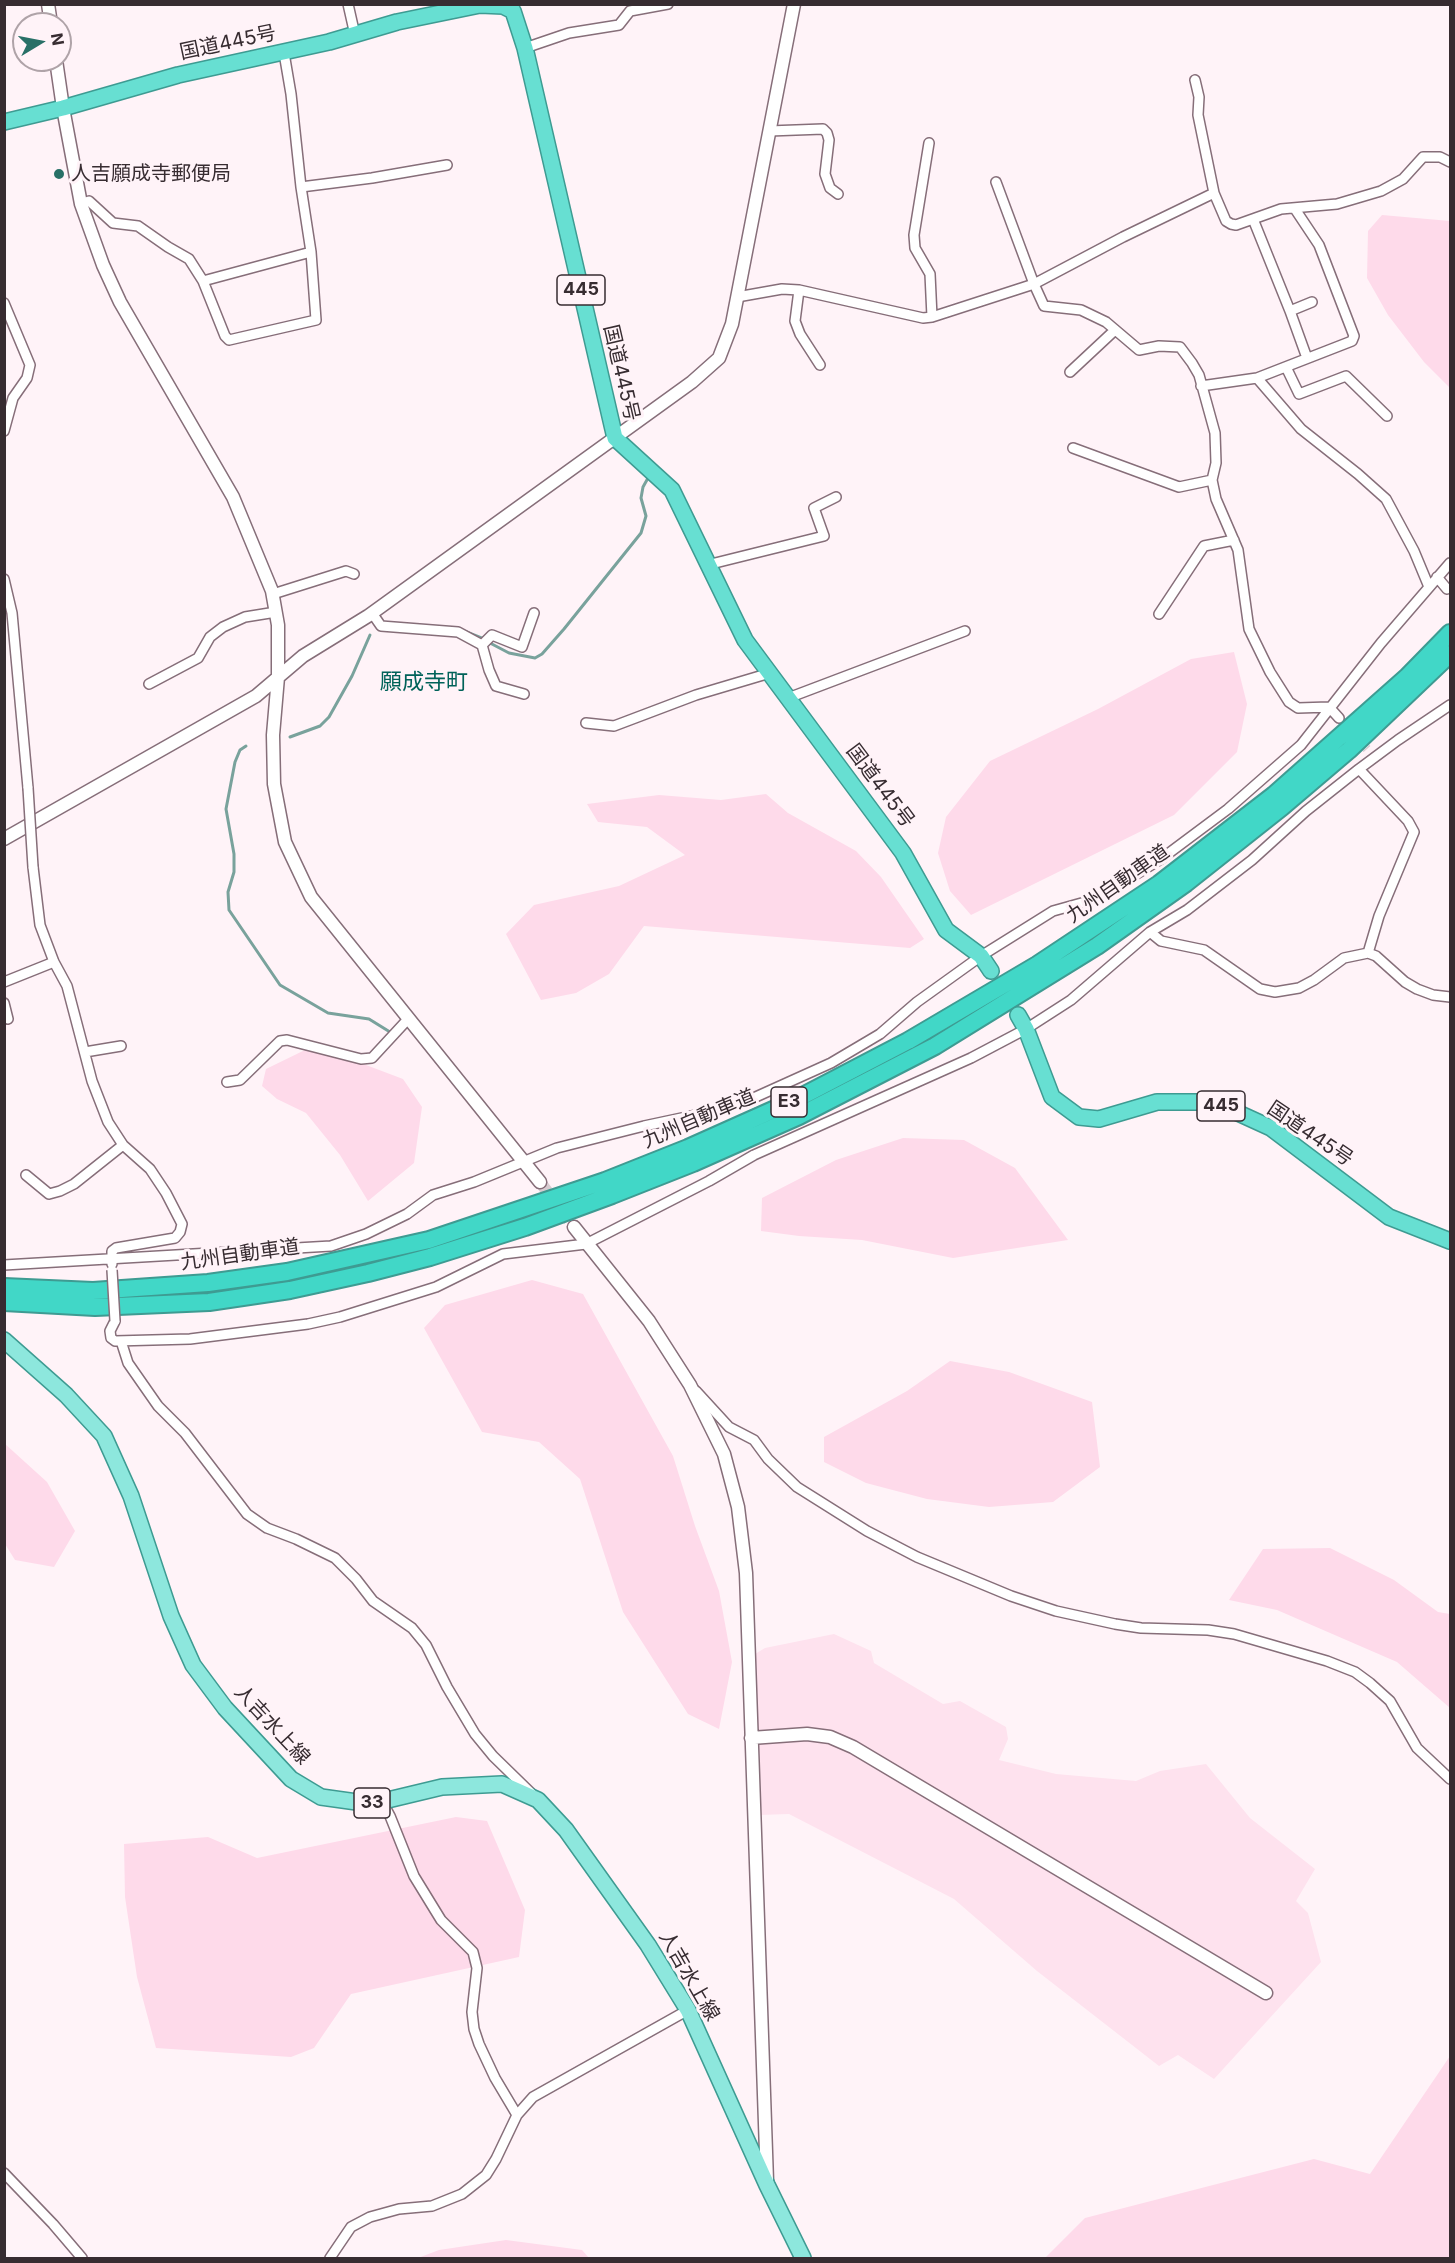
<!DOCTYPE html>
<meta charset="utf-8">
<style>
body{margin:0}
#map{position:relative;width:1455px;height:2263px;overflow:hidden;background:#fff3f8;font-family:Inter,sans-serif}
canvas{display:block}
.frame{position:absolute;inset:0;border:6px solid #372c31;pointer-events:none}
.north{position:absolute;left:12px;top:12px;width:60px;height:60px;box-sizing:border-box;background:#fff3f8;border:2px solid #afa3a8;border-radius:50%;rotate:80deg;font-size:16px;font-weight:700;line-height:24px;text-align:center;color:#372c31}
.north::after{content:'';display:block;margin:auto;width:21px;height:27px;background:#287067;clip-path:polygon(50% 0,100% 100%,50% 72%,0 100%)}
</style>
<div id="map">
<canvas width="1455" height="2263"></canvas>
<div class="frame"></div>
<div class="north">N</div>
</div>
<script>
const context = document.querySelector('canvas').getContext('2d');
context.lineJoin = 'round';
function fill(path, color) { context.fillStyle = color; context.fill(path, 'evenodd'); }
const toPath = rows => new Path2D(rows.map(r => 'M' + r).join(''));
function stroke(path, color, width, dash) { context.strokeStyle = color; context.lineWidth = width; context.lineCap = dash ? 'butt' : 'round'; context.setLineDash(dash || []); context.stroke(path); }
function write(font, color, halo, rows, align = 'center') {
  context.font = font + ' Inter,"Noto Sans JP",sans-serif'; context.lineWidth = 6; context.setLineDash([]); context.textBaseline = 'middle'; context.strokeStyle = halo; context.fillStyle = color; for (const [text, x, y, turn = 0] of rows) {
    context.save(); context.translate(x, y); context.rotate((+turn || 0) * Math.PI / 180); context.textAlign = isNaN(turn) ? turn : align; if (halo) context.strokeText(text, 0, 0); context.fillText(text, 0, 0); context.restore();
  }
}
const built = toPath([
 [834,1634,871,1651,874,1663,943,1704,960,1701,1006,1727,1008,1739,999,1760,1056,1774,1136,1781,1160,1771,1206,1764,1250,1818,1315,1869,1296,1901,1308,1913,1321,1962,1214,2079,1178,2055,1159,2066,1037,1971,954,1899,789,1814,759,1815,755,1654,765,1648]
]);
const green = toPath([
 [1382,215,1450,221,1450,388,1424,362,1388,315,1367,278,1368,231],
 [1234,652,1247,704,1237,752,1174,815,971,915,950,891,938,853,946,817,990,761,1098,709,1191,659],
 [766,794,788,813,856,851,881,877,924,939,910,948,644,926,609,974,576,993,541,1000,506,934,534,905,619,886,685,855,647,827,598,822,587,804,659,795,721,800],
 [307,1049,366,1065,403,1079,422,1107,414,1163,368,1201,340,1155,306,1113,277,1099,262,1086,266,1069],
 [903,1138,964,1140,1015,1168,1068,1240,953,1258,862,1240,799,1236,761,1231,762,1198,836,1160],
 [532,1280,583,1294,673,1456,695,1526,719,1591,732,1662,719,1729,688,1714,623,1612,580,1479,539,1442,482,1432,424,1328,445,1305],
 [950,1361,1009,1372,1092,1402,1100,1467,1053,1502,989,1507,927,1499,866,1483,824,1462,824,1437,907,1391],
 [4,1443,47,1482,75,1531,54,1567,15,1560,5,1544],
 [1330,1548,1394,1580,1438,1612,1450,1614,1450,1708,1397,1662,1277,1610,1229,1600,1263,1549],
 [456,1817,487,1821,525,1910,519,1957,351,1994,314,2048,291,2057,156,2048,137,1977,125,1897,124,1844,208,1837,257,1858],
 [1450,2056,1450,2258,1045,2258,1085,2218,1314,2159,1370,2174],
 [506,2240,582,2250,589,2258,418,2258,439,2250]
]);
const stream = toPath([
 [464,631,484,639],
 [490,643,509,653,535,658,542,654,564,629,641,533,646,516,641,498,643,487,648,478],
 [290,737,320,726,329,717,352,676,370,635],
 [246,746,240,750,235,762,226,809,234,854,234,872,228,892,229,910,280,985,328,1013,369,1019,390,1032]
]);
const minorTunnel = toPath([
 [1339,718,1367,749]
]);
const tertiaryTunnel = toPath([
 [540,1182,574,1227]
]);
const minor = toPath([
 [348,4,355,35],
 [525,48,569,33,619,25,630,11,668,4],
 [1195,80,1199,97,1198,115,1214,193,1226,221,1231,224,1236,225,1281,209,1337,204,1381,191,1403,179,1423,157,1440,157,1450,162],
 [769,131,823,129,827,133,829,140,825,174,830,188,838,194],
 [929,143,914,235,915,248,930,274,932,317],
 [996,182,1034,284,1044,306,1081,310,1106,322,1139,350,1159,346,1180,347,1192,363,1199,375,1215,433,1216,463,1212,480,1216,499,1238,550,1249,629,1270,672,1289,702,1298,708,1329,707,1339,718],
 [301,187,372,178,447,165],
 [81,204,89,201,113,223,138,226,168,247,189,259,203,281,311,252,301,187,291,94,284,53],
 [1253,219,1290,311],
 [203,281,225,336,229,340,316,320,311,252],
 [799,290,795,321,800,334,820,365],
 [737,297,782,289,799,290,923,318,932,317,1034,284,1123,237,1214,193],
 [4,303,30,365,27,378,13,398,4,431],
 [1307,358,1290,311,1312,302],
 [1286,367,1299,394,1346,376,1387,416],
 [1070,372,1115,330],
 [1257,378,1352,341,1354,336,1319,245,1295,209],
 [1201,386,1257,378,1301,429,1358,474,1386,499,1414,551,1429,587],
 [1073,448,1179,487,1212,480],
 [707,565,824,536,814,508,836,497],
 [1437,577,1447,589],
 [4,579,12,613,28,788],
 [273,594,346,571,354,574],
 [372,613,381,626,458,632,482,645,489,670,496,686,524,694],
 [1159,614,1204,546,1234,540],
 [482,645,492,635,522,647,534,613],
 [149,684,198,658,210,637,223,627,245,617,276,612],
 [788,698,965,631],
 [586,723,614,726,696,695,770,673],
 [1359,769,1408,821,1414,832,1379,916,1368,953],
 [33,867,40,925,54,962,67,986,92,1081,108,1122,123,1145,150,1169,166,1193,182,1224,180,1232,175,1238,116,1248,112,1251,112,1264],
 [1150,932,1161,941,1204,950,1260,989,1275,992,1299,988,1314,980,1344,958,1368,953,1376,956,1405,982,1417,989,1433,995,1450,997],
 [4,982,54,962],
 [4,1003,8,1019],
 [85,1052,121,1046],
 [227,1082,240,1080,280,1041,287,1040,361,1059,372,1058,409,1018],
 [26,1175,49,1194,60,1191,74,1184,123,1145],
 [4,1265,331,1246,366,1234,407,1214,433,1195,474,1182,557,1148,644,1126,719,1110,749,1100,831,1063,880,1034,917,1002,981,956,1053,911,1096,899,1161,859,1228,809,1301,745,1381,643,1450,563],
 [115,1321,110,1331,111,1338,115,1341,190,1339,308,1324,340,1317,436,1287,503,1254,586,1244,709,1181,754,1155,971,1058,1026,1029,1071,1000,1150,932,1187,910,1252,860,1306,811,1359,769,1398,740,1450,705],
 [121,1341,128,1363,158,1406,185,1433,247,1514,267,1528,296,1539,335,1558,356,1579,373,1601,412,1628,426,1645,447,1687,475,1734,493,1756,532,1794],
 [696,1391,729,1427,754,1440,768,1459,797,1487,867,1531,917,1557,1011,1596,1056,1611,1115,1624,1141,1628,1208,1630,1234,1634,1327,1661,1355,1672,1370,1683,1390,1701,1417,1748,1450,1779],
 [382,1801,390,1816,414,1876,441,1920,473,1952,477,1968,472,2012,474,2029,479,2044,495,2078,517,2115,533,2097,688,2010],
 [4,2173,53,2224,82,2258],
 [330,2258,351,2227,370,2217,399,2209,432,2206,462,2194,486,2175,496,2159,517,2115]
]);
const tertiary = toPath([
 [48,4,51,24],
 [56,60,63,108,81,204,103,265,120,302,233,497,272,591,278,625,278,677,273,735,274,784,285,842,311,897,540,1182],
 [4,839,256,696,303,656,368,616,692,382,719,358,732,324,794,4],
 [574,1227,649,1321,690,1385,724,1454,738,1507,746,1573,767,2181],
 [751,1738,807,1734,830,1737,853,1747,1266,1993]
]);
const primary = toPath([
 [4,1340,66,1395,104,1436,131,1496,171,1616,193,1665,225,1708,291,1779,321,1797,371,1804,442,1787,502,1784,538,1800,566,1830,648,1945,688,2010,767,2185,803,2258]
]);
const trunk = toPath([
 [4,122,63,108,178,75,329,42,397,22,480,5,503,6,513,11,525,48,615,438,672,490,745,640,903,853,946,930,981,956,991,971],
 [1018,1015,1026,1029,1052,1097,1079,1117,1099,1119,1157,1102,1214,1102,1271,1128,1389,1217,1450,1241]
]);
const motorway = toPath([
 [4,1287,93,1291,208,1283,287,1272,429,1240,605,1181,688,1148,791,1102,908,1041,1037,965,1159,884,1274,795,1407,677,1450,633],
 [4,1302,95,1307,209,1302,290,1290,368,1273,430,1257,525,1227,612,1195,693,1163,799,1116,935,1046,1097,946,1186,883,1282,807,1349,750,1450,654]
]);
const minorBridge = toPath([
 [28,788,33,867],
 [112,1270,115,1321]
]);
const markers = [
 [59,174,6,"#287067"]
];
const shields = [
 [581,290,48],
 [789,1102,36],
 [1221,1106,48],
 [372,1803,36]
];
const shieldNames = [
 ["445",581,290],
 ["E3",789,1102],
 ["445",1221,1106],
 ["33",372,1803]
];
const streetNames = [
 ["国道445号",228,43,-12],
 ["国道445号",621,373,77],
 ["国道445号",880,786,53],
 ["九州自動車道",1118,884,-35],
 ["九州自動車道",699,1119,-23],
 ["国道445号",1310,1134,34],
 ["九州自動車道",240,1255,-8],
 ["人吉水上線",272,1725,47],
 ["人吉水上線",689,1976,60]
];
const poiNames = [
 ["人吉願成寺郵便局",71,174]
];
const quarterNames = [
 ["願成寺町",424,682]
];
fill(built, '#fee2ee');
fill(green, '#fedaea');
stroke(stream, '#79a29c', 3);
stroke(minorTunnel, '#d7cbd0', 9, [9, 4.5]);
stroke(tertiaryTunnel, '#d7cbd0', 12, [12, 6]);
stroke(minor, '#866e79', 12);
stroke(tertiary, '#866e79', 15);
stroke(primary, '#3e9b92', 18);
stroke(trunk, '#3e9b92', 18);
stroke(motorway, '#3e9b92', 20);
stroke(minor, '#fff', 9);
stroke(tertiary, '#fff', 12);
stroke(primary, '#8de7dd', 15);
stroke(trunk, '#67dfd2', 15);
stroke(motorway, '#41d7c7', 16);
stroke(minorBridge, '#866e79', 12, []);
stroke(minorBridge, '#fff', 9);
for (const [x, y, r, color] of markers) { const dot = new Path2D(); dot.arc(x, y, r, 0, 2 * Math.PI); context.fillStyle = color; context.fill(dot); stroke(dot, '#fff3f8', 2); }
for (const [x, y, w] of shields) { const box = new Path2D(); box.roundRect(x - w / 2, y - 15, w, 30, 4.5); context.fillStyle = '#fff3f8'; context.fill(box); stroke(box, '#372c31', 1.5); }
write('bold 18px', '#372c31', null, shieldNames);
write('20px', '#372c31', '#fff3f8', streetNames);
write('20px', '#372c31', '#fff3f8', poiNames, 'left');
write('22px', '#006259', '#fff3f8', quarterNames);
</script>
